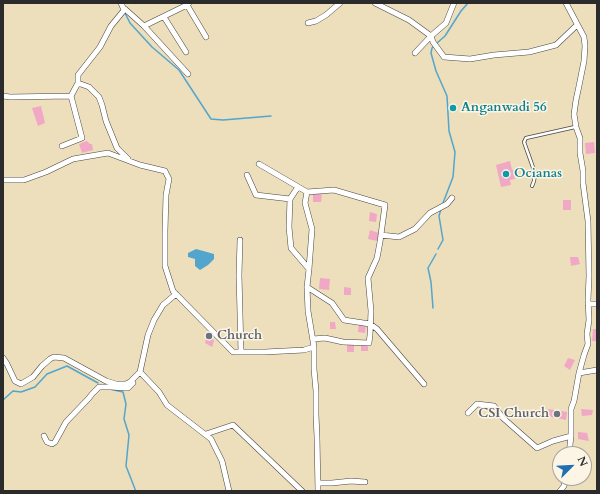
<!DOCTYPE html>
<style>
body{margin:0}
#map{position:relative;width:600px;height:494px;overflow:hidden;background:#eddebc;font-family:Cardo,serif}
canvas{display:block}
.frame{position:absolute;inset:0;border:4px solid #2b2b2b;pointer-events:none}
.north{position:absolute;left:552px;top:446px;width:40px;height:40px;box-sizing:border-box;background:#fcf5e5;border:1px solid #a8a49b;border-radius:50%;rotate:66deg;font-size:11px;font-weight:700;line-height:16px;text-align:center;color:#2b2b2b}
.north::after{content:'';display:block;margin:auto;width:14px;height:18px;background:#1f6fb2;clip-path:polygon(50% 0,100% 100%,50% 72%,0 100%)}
</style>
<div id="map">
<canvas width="600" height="494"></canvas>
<div class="frame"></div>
<div class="north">N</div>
</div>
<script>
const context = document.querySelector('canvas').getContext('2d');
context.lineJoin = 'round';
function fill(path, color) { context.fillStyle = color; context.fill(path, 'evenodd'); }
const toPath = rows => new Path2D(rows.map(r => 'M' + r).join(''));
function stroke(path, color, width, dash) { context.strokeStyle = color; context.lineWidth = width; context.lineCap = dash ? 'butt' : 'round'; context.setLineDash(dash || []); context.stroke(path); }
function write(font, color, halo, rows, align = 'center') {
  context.font = font + ' Cardo,serif'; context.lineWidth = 3; context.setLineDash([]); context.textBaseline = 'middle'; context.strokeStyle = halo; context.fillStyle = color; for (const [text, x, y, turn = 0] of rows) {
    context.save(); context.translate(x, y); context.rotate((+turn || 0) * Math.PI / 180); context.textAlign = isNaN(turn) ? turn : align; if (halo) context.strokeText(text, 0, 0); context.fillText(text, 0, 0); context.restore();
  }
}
const water = toPath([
 [196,249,214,254,214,259,208,265,200,270,195,266,195,259,188,257,188,253]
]);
const stream = toPath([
 [125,13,130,23,152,47,179,70,211,119,223,120,271,116],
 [437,43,445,36,461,11,468,3],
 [434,46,432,48,431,53,436,71,447,96,449,131,455,152,453,177,443,203],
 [438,249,443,240,439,216,441,209],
 [433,308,431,282,428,268,436,254],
 [110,389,123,392,126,404,124,419,129,435,126,466,135,489,136,491],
 [3,400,13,391,21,392,35,387,47,374,67,366,98,383]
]);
const building = toPath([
 [41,106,45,123,38,126,32,108],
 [87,141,90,144,92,144,93,150,82,153,79,144],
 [594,142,595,153,586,154,585,143],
 [510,161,512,170,515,169,516,174,514,174,515,179,510,180,511,185,501,187,496,165],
 [313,193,322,193,321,202,313,202],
 [563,200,571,200,571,210,563,210],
 [370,212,377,214,376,222,369,221],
 [370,230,379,233,377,241,368,239],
 [570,257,578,257,580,264,571,266],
 [320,278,330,279,329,290,319,289],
 [344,287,351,288,351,295,344,295],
 [330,322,335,322,336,329,330,329],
 [359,323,366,324,365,333,358,332],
 [593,329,597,329,597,341,592,341],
 [208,332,214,341,212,347,205,343],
 [347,345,354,345,354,352,347,352],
 [361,345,368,345,368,351,361,351],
 [568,358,575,360,570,370,564,366],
 [548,409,567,412,566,420,547,416],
 [581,409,593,410,592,415,582,416],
 [578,432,587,433,589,441,578,439]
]);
const service = toPath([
 [532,186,534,181,535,173,524,142,526,138,575,127]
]);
const minor = toPath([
 [121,3,124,10],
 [375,3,409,20,431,36,446,23,454,3],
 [566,3,584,37,585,46,584,61,579,86,576,100,574,114,576,127,580,138,580,153,583,171,583,183,588,221,589,276,588,300,589,320,587,334,588,344,584,355,579,373,574,401,571,409,571,436,569,454],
 [187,5,206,37],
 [164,17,186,52],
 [308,23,316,21,326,15,340,3],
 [144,26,188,74],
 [415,53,431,36,433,42,444,57,470,59,494,55,529,52,556,45,577,25],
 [78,83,89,87,99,97,102,105,106,121,117,148,128,159],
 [3,96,10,97,71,96,82,138,62,146],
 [71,96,78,83,78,75,100,47,111,26,125,9,144,26,187,5,189,3],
 [259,164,307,192],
 [247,175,256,195,290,199],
 [3,180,24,180,46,172,73,159,108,153,140,165,165,171,169,179,166,195,165,231,165,266,173,291,233,352,265,352,304,350,314,347],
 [298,187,290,199,289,227,291,248,309,269],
 [381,235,399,237,415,229,430,213,447,204,452,198],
 [240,240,239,275,241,352],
 [307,287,332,303,344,320,370,324,377,329,424,384],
 [588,304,597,304],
 [313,339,325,338,343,342,369,343,370,335,371,311,368,278,377,258,380,242,385,205,334,190,307,192,305,203,312,229,309,269,307,287,308,311,314,347,314,369,316,391,316,415,317,437,318,491],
 [3,358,7,364,15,381,21,384,33,377,42,366,50,359,54,357,64,358,106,381,116,384,126,384,130,382,140,372,148,335,154,320,163,305,176,294],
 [140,372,159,392,167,405,211,439,222,461,229,491],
 [579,373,597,370],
 [468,413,477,404,494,406,503,418,537,448,553,441,571,436],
 [206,434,233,425,302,491],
 [44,436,47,442,52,444,55,442,66,422,89,398,92,394,99,387,111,387,125,388,128,388,133,383],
 [318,483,332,483,351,481,365,482],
 [560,491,564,486,566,478]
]);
const markers = [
 [453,108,4,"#0f9aa8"],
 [506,174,4,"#0f9aa8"],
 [209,336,4,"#6b7280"],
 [557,414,4,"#6b7280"]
];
const cultureNames = [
 ["Anganwadi 56",461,108],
 ["Ocianas",514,174]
];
const worshipNames = [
 ["Church",217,336],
 ["CSI Church",549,414,"right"]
];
fill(water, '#52a6cd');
stroke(stream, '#52a6cd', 1.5);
fill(building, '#f0a8c5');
stroke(service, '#484641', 4);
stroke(minor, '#484641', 6);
stroke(service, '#fff', 2.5);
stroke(minor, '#fff', 5);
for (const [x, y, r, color] of markers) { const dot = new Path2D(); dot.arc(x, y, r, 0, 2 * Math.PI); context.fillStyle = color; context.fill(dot); stroke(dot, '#fcf5e5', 1.5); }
write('bold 13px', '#0d838f', '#fcf5e5', cultureNames, 'left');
write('bold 13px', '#5b616d', '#fcf5e5', worshipNames, 'left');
</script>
